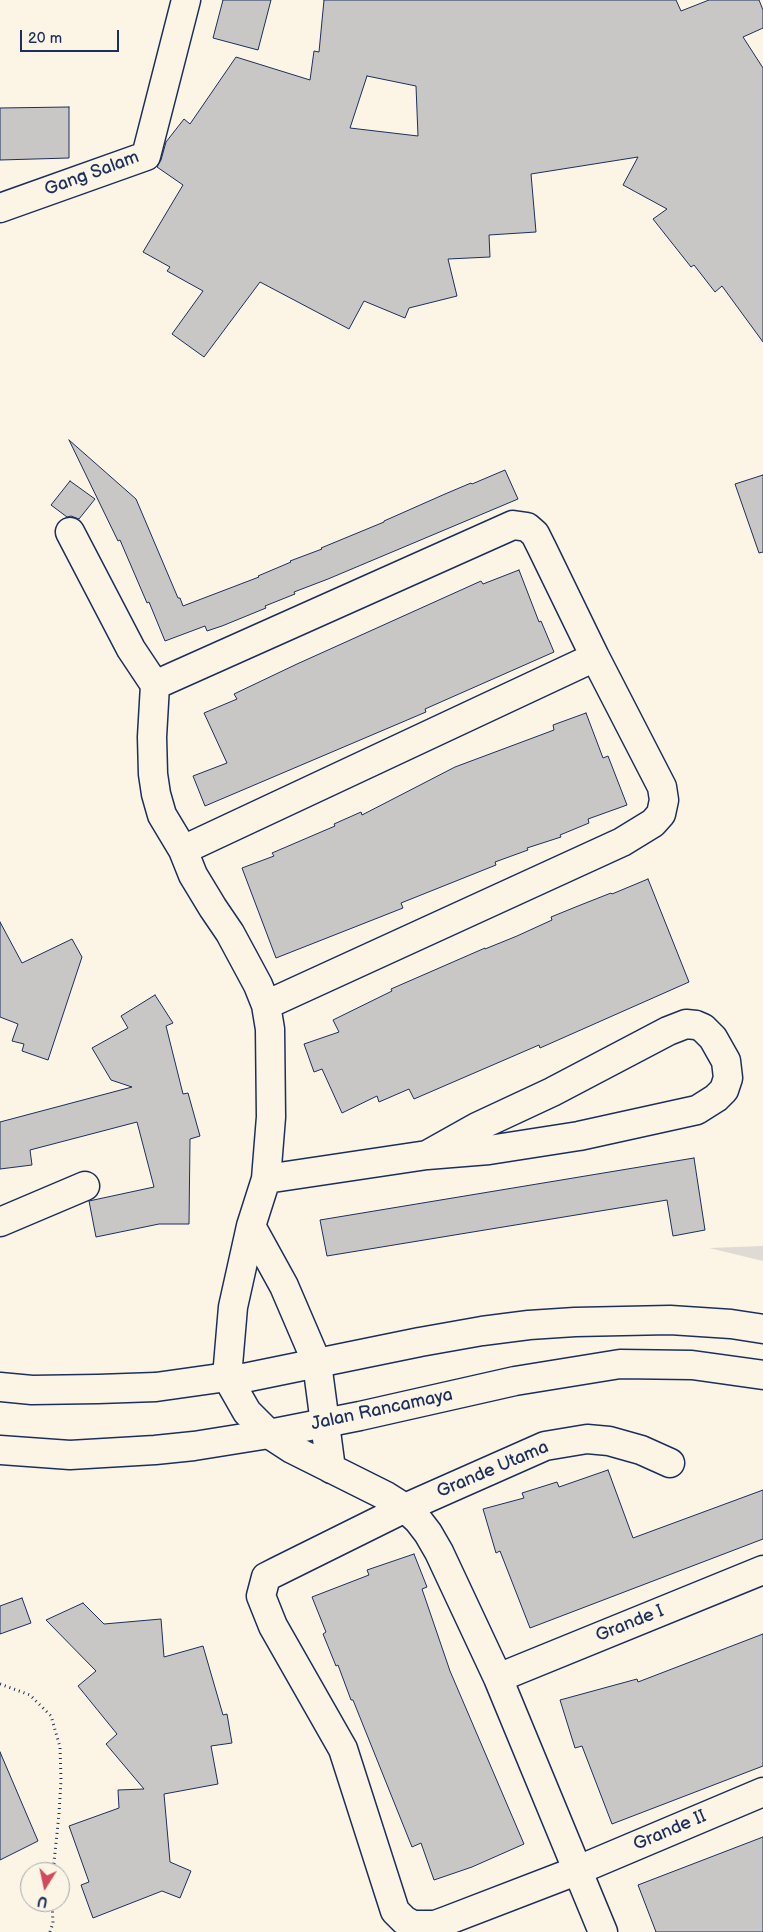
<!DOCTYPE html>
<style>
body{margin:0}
#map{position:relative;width:763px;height:1932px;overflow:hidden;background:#fcf5e5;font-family:"Balsamiq Sans",sans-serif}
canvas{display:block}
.north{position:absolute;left:20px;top:1862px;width:50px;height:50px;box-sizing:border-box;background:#fcf5e5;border:1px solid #a2a6af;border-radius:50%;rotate:190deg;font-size:14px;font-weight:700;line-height:20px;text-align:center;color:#1b2f5e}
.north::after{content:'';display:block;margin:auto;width:18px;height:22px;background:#d1495b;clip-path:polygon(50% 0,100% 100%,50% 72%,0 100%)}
.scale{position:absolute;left:20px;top:30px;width:99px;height:22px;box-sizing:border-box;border:2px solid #1b2f5e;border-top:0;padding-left:6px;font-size:15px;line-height:18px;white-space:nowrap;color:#1b2f5e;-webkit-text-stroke:4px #fcf5e5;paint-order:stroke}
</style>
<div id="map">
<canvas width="763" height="1932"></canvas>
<div class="north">U</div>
<div class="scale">20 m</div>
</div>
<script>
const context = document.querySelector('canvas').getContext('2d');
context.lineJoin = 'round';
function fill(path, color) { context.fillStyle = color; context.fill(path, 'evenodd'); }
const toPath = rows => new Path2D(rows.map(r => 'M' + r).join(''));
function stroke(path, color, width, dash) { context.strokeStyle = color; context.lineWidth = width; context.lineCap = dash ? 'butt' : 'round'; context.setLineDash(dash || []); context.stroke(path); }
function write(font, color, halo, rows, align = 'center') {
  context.font = font + ' "Balsamiq Sans",sans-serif'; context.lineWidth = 4; context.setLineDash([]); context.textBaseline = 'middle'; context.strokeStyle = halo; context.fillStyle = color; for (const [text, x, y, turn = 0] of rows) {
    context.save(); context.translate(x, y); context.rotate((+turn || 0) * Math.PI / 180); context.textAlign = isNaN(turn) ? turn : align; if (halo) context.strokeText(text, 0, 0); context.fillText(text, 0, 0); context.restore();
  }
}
const green = toPath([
 [763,1246,763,1261,709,1248]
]);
const building = toPath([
 [223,0,271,0,258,50,213,38,223,0],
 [324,0,676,0,681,11,709,0,759,0,763,10,763,28,743,37,763,68,763,342,722,286,715,292,694,265,691,267,653,219,667,209,623,185,638,157,531,174,536,232,489,235,490,257,448,259,457,296,409,308,405,318,364,301,349,329,260,282,204,357,172,334,203,291,167,271,170,267,143,252,183,185,157,167,161,160,166,142,184,119,190,124,236,57,310,80,314,51,319,52,324,0],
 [367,76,416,86,418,136,350,128,367,76],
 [69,107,69,158,0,160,0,108,69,107],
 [69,440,136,499,178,598,180,598,183,606,259,577,258,576,291,562,290,561,322,549,321,548,384,522,384,521,445,494,471,483,472,484,505,470,518,499,328,579,294,592,295,594,265,606,266,608,222,626,207,631,205,626,165,641,149,602,147,603,120,540,118,541,69,440],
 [763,475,763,552,759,553,735,484,763,475],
 [70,481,95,499,79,519,71,516,67,517,51,505,70,481],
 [519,570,539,622,541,621,554,652,425,709,426,712,205,806,193,776,227,763,204,713,237,699,234,694,297,664,481,581,483,584,519,570],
 [586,713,603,758,608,756,627,805,588,819,589,823,560,835,561,837,527,848,528,850,495,862,496,865,401,903,403,908,276,958,242,868,274,856,272,853,335,826,334,824,361,812,362,815,455,767,554,730,553,725,586,713],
 [648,879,689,982,540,1048,539,1045,414,1099,409,1089,379,1102,377,1096,342,1113,322,1069,314,1072,304,1044,339,1032,333,1020,392,991,391,989,485,948,485,949,517,936,552,920,551,917,578,906,611,893,612,894,648,879],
 [0,922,22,963,72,939,82,957,48,1060,22,1051,24,1044,12,1041,18,1024,0,1017,0,922],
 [155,995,173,1023,166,1026,183,1094,188,1093,200,1136,190,1139,189,1224,159,1224,96,1237,89,1201,154,1187,137,1122,30,1150,32,1165,0,1169,0,1122,132,1087,111,1080,92,1048,128,1028,121,1016,155,995],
 [694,1158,705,1230,673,1236,667,1200,327,1256,320,1220,694,1158],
 [608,1470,633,1538,763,1490,763,1539,530,1628,500,1551,496,1553,483,1509,524,1498,522,1493,557,1482,559,1487,608,1470],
 [414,1554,427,1587,422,1589,450,1671,524,1844,472,1867,434,1880,421,1843,412,1847,353,1700,351,1700,338,1665,336,1666,323,1634,326,1632,312,1597,369,1575,367,1570,414,1554],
 [22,1598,31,1623,0,1634,0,1606,22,1598],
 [83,1603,104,1624,161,1619,164,1657,203,1646,223,1715,227,1714,232,1743,211,1746,218,1784,164,1794,170,1862,191,1871,180,1898,162,1891,93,1918,81,1885,89,1882,69,1826,119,1808,118,1790,144,1789,106,1744,117,1734,78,1686,96,1671,46,1620,83,1603],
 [763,1634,763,1766,612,1824,582,1746,575,1748,560,1700,637,1679,638,1682,763,1634],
 [0,1752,38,1841,0,1860,0,1752],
 [763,1837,763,1932,656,1932,638,1885,763,1837]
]);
const path = toPath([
 [0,1684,30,1695,51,1716,60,1747,61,1780,59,1814,53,1872],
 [50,1932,53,1923,52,1902]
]);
const street = toPath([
 [0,208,146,156,186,0],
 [70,532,131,649,155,685,152,737,153,774,156,794,162,815,183,850,193,875,213,908,230,933,258,985,266,1005,270,1029,271,1117,266,1179,251,1226,233,1307,227,1377,247,1412,269,1434,292,1449,386,1496,405,1508,418,1520,428,1533,439,1552,498,1678,603,1932],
 [155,685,513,525,527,527,535,534,542,548,595,657,662,787,664,800,661,814,653,823,622,842,266,1005],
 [183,850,595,657],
 [266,1179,427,1155,489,1150,579,1136,697,1110,716,1098,724,1090,728,1078,726,1061,713,1038,703,1028,696,1025,686,1024,668,1031,552,1092,477,1127,427,1155],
 [0,1222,85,1186],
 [251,1226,284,1286,317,1363,331,1469],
 [670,1463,641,1450,609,1441,587,1439,545,1446,405,1508,278,1571,266,1577,261,1596,273,1626,343,1749,395,1911,404,1920,413,1925,435,1925,446,1921,576,1871,763,1792],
 [498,1678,763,1570]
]);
const secondary = toPath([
 [0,1387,32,1390,98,1389,156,1387,227,1377,244,1378,420,1342,482,1331,529,1325,575,1322,670,1320,731,1324,763,1329],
 [0,1450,70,1455,155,1450,194,1446,269,1434,360,1416,515,1381,620,1364,692,1365,763,1375]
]);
const streetNames = [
 ["Gang Salam",92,174,-20],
 ["Jalan Rancamaya",382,1410,-12],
 ["Grande Utama",493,1470,-23],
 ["Grande I",630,1624,-22],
 ["Grande II",670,1831,-23]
];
fill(green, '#dfdbd4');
fill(building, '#c8c7c6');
stroke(building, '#1b2f5e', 1);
stroke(street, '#1b2f5e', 31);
stroke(secondary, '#1b2f5e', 31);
stroke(path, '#1b2f5e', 3, [1, 4]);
stroke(street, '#fcf5e5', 28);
stroke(secondary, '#fcf5e5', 28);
write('18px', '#1b2f5e', '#fcf5e5', streetNames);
</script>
